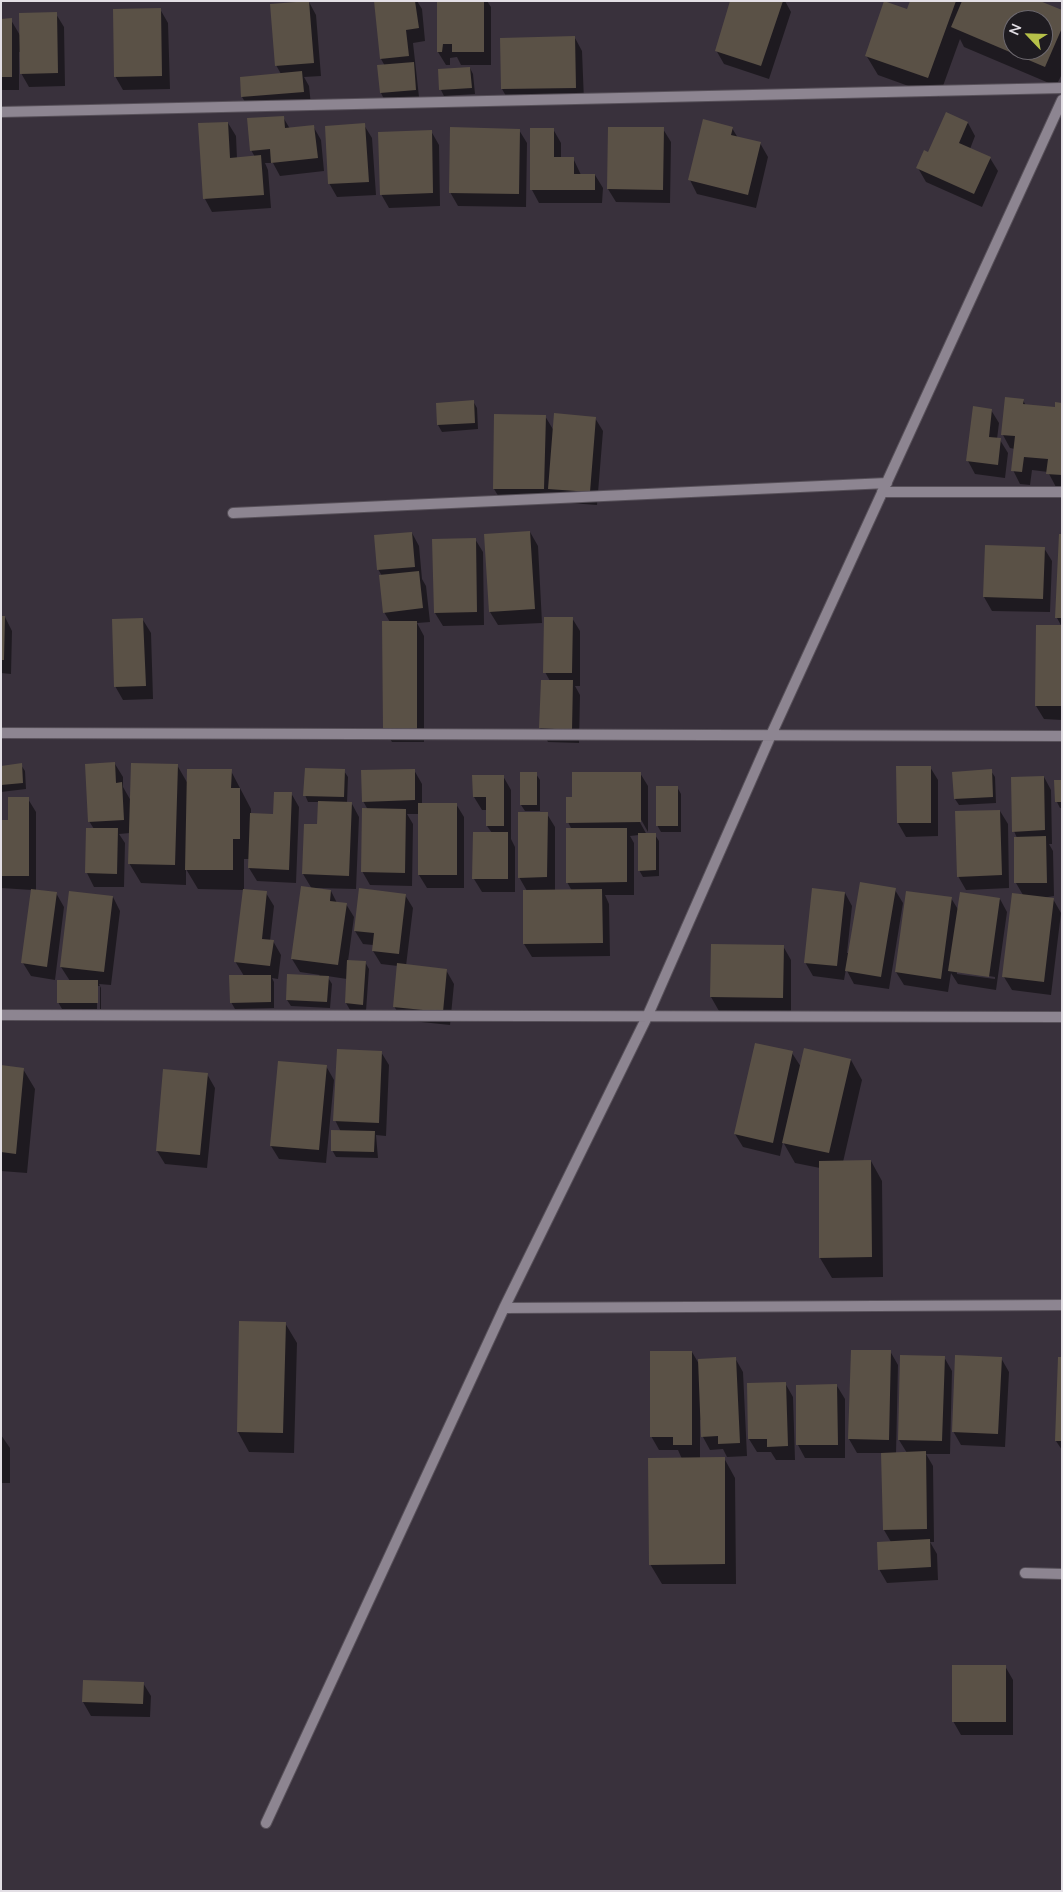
<!DOCTYPE html>
<style>
body{margin:0}
#map{position:relative;width:1063px;height:1892px;overflow:hidden;background:#39313c;font-family:Mulish,sans-serif}
canvas{display:block}
.frame{position:absolute;inset:0;border:2px solid #e3dfe5;pointer-events:none}
.north{position:absolute;left:1003px;top:10px;width:50px;height:50px;box-sizing:border-box;background:#1e1b20;border:1px solid #6d696f;border-radius:50%;rotate:294deg;font-size:14px;font-weight:700;line-height:20px;text-align:center;color:#e3dfe5}
.north::after{content:'';display:block;margin:auto;width:18px;height:22px;background:#b6c149;clip-path:polygon(50% 0,100% 100%,50% 72%,0 100%)}
</style>
<div id="map">
<canvas width="1063" height="1892"></canvas>
<div class="frame"></div>
<div class="north">N</div>
</div>
<script>
const context = document.querySelector('canvas').getContext('2d');
context.lineJoin = 'round';
function fill(path, color) { context.fillStyle = color; context.fill(path, 'evenodd'); }
const toPath = rows => new Path2D(rows.map(r => 'M' + r).join(''));
function stroke(path, color, width, dash) { context.strokeStyle = color; context.lineWidth = width; context.lineCap = dash ? 'butt' : 'round'; context.setLineDash(dash || []); context.stroke(path); }
const shadow = toPath([
 [375,1,417,1,422,9,425,41,413,43,419,97,384,99,381,93,385,66,381,59],
 [438,1,487,1,491,7,491,65,461,65,457,57,450,58,450,65,446,65,438,52],
 [732,1,785,1,791,12,769,79,724,64,716,50],
 [911,1,1037,1,1062,12,1062,74,1056,86,964,47,960,39,939,97,878,75,866,55,908,11],
 [1013,20,1043,20,1043,50,1013,50],
 [309,2,316,15,321,76,304,77,309,86,311,105,250,110,242,97,281,74,276,65],
 [160,9,168,23,170,89,123,90,115,76],
 [56,14,64,27,65,86,29,87,21,73,21,52,19,52,19,90,1,90,1,20,11,20,21,37],
 [575,38,582,51,584,101,510,103,502,89,502,40],
 [470,68,473,74,475,94,444,96,441,90],
 [283,117,290,129,313,126,321,140,324,171,280,176,273,163,265,163,268,170,271,208,212,212,205,199,228,123,236,136,237,159,255,157,251,150],
 [968,123,975,136,970,149,990,158,998,171,982,207,926,182,918,168,929,153],
 [364,125,372,138,376,195,337,197,329,183],
 [732,128,738,138,760,143,768,157,756,208,697,194,690,180],
 [553,129,561,143,561,158,573,158,581,175,595,175,603,188,602,203,539,203,532,190],
 [663,129,671,142,670,203,616,202,608,189],
 [519,130,527,143,526,207,458,206,450,192],
 [431,131,439,145,440,206,389,208,381,194],
 [1023,400,1026,406,1056,409,1062,404,1062,488,1056,487,1048,472,1032,470,1030,485,1020,484,1013,470,1015,449,1010,448,1003,435],
 [473,401,477,408,478,429,442,432,438,425,437,404],
 [991,410,999,423,997,439,1000,440,1008,453,1005,478,975,474,968,461],
 [545,416,554,431,595,418,603,431,597,505,557,502,552,493,551,502,502,502,494,489],
 [530,532,538,546,542,623,498,625,490,612],
 [412,533,419,546,422,579,426,586,430,622,417,623,424,636,424,742,392,742,384,729,390,622,384,612,382,576,378,569],
 [1062,535,1062,720,1044,719,1036,706,1062,627,1057,618],
 [475,539,483,552,484,625,443,626,435,613],
 [986,546,1044,548,1052,561,1050,612,992,611,984,597],
 [1,617,5,617,12,631,11,674,1,673],
 [572,618,580,631,580,686,575,686,580,695,579,743,548,742,540,728,542,681,550,681,545,672],
 [143,620,151,633,153,699,123,700,115,686],
 [115,764,123,777,123,787,131,801,177,765,188,784,231,771,251,809,251,814,274,815,291,793,299,807,296,883,257,881,249,868,249,859,244,859,244,890,198,889,186,869,186,885,141,883,129,863,130,833,119,834,125,843,124,887,94,887,87,873,94,829,89,821],
 [21,765,25,771,26,789,1,792,1,767],
 [897,767,930,767,938,780,938,836,906,837,898,823],
 [414,770,422,784,422,805,456,804,464,817,464,888,427,888,419,875,419,814,407,814,413,824,412,886,370,885,362,871,368,810,363,801],
 [344,771,348,777,347,803,352,804,359,817,356,889,316,888,316,889,331,891,337,903,346,904,354,917,348,961,365,962,369,969,366,1011,350,1010,346,1003,347,979,327,976,332,984,330,1008,291,1006,287,1000,320,975,300,972,292,959,312,889,303,874,318,825,319,802,308,802,305,795],
 [991,771,995,777,996,803,959,805,955,799,953,773],
 [640,773,648,786,648,832,639,816,637,817,647,835,655,835,659,841,659,876,643,877,639,870,639,835,630,836,634,843,634,895,605,895,609,904,610,956,532,957,524,944,527,891,519,877,547,814,555,827,555,891,572,891,567,882,572,830,568,822,573,798],
 [536,774,540,780,540,811,525,811,521,805],
 [503,776,511,790,511,839,515,847,515,892,482,892,474,879,492,833,487,826,487,810,482,810,474,797],
 [1044,777,1051,790,1052,844,1049,844,1053,851,1054,896,1042,898,1053,899,1061,913,1051,995,1012,990,1004,977,1023,895,1016,883,1017,838,1014,831],
 [1062,781,1062,808,1060,808,1057,802],
 [677,787,681,794,681,832,661,832,657,825],
 [28,799,36,812,36,890,56,893,64,907,55,980,31,976,23,963,32,890,1,888,1,821,9,821],
 [1000,811,1008,824,1009,888,966,890,958,876],
 [895,890,903,903,889,989,854,984,846,969,844,980,813,976,805,962,845,893,852,906,847,953,849,953],
 [266,893,274,906,270,941,273,941,281,955,278,979,272,978,274,982,274,1008,235,1009,231,1002,244,976,235,961],
 [405,895,413,908,406,966,446,970,454,984,450,1025,402,1020,394,1006,398,966,381,964,373,951,373,945,363,944,355,931],
 [113,897,120,911,111,985,99,984,101,988,101,1009,100,1009,100,986,97,986,97,1009,62,1009,58,1002,70,981,61,967],
 [951,898,959,911,1000,899,1007,912,996,990,958,984,951,973,948,992,904,985,896,972],
 [957,971,995,977,995,979,957,974],
 [712,946,783,946,791,960,791,1011,719,1011,711,997],
 [381,1052,389,1065,386,1136,376,1135,378,1158,336,1157,332,1150,341,1132,335,1120],
 [792,1053,801,1067,851,1060,862,1080,843,1162,871,1161,882,1181,883,1277,832,1278,820,1258,820,1168,795,1163,783,1142,780,1156,743,1147,735,1134],
 [326,1066,334,1080,326,1163,279,1159,271,1146],
 [1,1067,23,1069,35,1089,27,1173,1,1171],
 [207,1074,215,1088,207,1168,165,1164,157,1151],
 [240,1322,285,1323,297,1343,294,1453,249,1452,238,1432],
 [852,1351,890,1351,898,1365,896,1454,907,1453,899,1440,944,1357,952,1371,950,1454,926,1454,933,1466,934,1542,930,1542,937,1554,938,1580,887,1583,879,1569,891,1542,884,1530,883,1453,857,1453,849,1439],
 [692,1352,699,1364,735,1358,743,1372,747,1456,727,1457,723,1449,710,1450,703,1437,702,1420,700,1420,700,1458,724,1458,735,1478,736,1584,662,1584,650,1564,682,1459,678,1450,659,1450,651,1436],
 [1001,1358,1009,1372,1005,1447,961,1445,953,1431],
 [1062,1358,1062,1450,1056,1441],
 [785,1383,793,1397,795,1460,776,1460,771,1452,757,1452,749,1439],
 [837,1386,845,1399,845,1458,805,1458,798,1445],
 [1,1435,10,1448,10,1483,1,1483],
 [1005,1666,1013,1680,1013,1735,961,1735,953,1721],
 [84,1681,143,1683,151,1696,150,1717,91,1716,83,1702]
]);
const building = toPath([
 [309,1,314,63,275,66,270,4],
 [374,1,415,1,419,28,406,30,409,56,380,59],
 [437,1,484,1,484,52,452,52,452,44,443,44,442,52,437,52],
 [730,1,783,1,761,66,715,51],
 [884,1,907,9,910,1,956,1,928,78,865,56],
 [962,1,1040,1,1062,10,1062,28,1045,67,951,27],
 [1013,20,1043,20,1043,50,1013,50],
 [161,8,162,76,114,77,113,9],
 [57,12,58,73,20,74,19,13],
 [12,18,12,77,1,77,1,19],
 [575,36,576,88,501,89,500,38],
 [414,62,416,90,380,93,377,65],
 [470,67,472,88,439,90,438,69],
 [302,71,304,92,241,97,240,77],
 [946,112,968,122,959,143,991,157,974,194,916,168,924,150,928,152],
 [284,116,285,128,314,125,318,158,271,163,270,149,250,151,247,118],
 [703,119,733,127,731,135,761,142,748,195,688,180],
 [228,122,230,158,261,155,264,195,203,199,198,123],
 [365,123,369,182,328,184,325,126],
 [450,127,520,129,519,194,449,193],
 [608,127,664,127,663,190,607,189],
 [530,128,554,128,554,157,574,157,574,174,595,174,595,190,530,190],
 [432,130,433,193,380,195,378,132],
 [1005,397,1024,399,1023,404,1055,407,1055,402,1062,403,1062,475,1046,474,1048,459,1024,457,1022,472,1011,471,1015,436,1001,435],
 [474,400,475,423,437,425,436,403],
 [973,406,992,409,989,437,1001,438,998,465,966,461],
 [554,413,596,417,590,492,548,489],
 [494,414,546,415,544,489,493,489],
 [530,531,535,609,489,612,484,534],
 [412,532,415,567,377,570,374,535],
 [1059,534,1062,534,1062,618,1055,618],
 [476,538,477,612,434,613,432,539],
 [985,545,1045,547,1043,599,983,597],
 [419,571,423,608,383,613,379,575],
 [1,616,5,616,4,660,1,660],
 [544,617,573,617,572,673,543,673],
 [143,618,146,686,114,687,112,619],
 [382,621,417,621,417,729,383,729],
 [1036,625,1062,625,1062,706,1035,706],
 [541,680,573,680,572,730,539,728],
 [115,762,116,783,122,782,124,820,88,822,85,764],
 [22,763,23,783,1,785,1,766],
 [131,763,178,764,175,865,128,864],
 [896,766,931,766,931,823,897,823],
 [305,768,345,769,344,797,303,796],
 [187,769,232,769,231,788,240,788,240,839,233,839,233,870,185,870],
 [415,769,415,800,362,802,361,770],
 [992,769,993,797,954,799,952,772],
 [520,772,537,772,537,805,520,805],
 [572,772,641,772,641,822,566,823,566,797,572,797],
 [472,775,504,775,504,826,486,826,486,797,473,797],
 [1044,776,1045,830,1012,832,1011,777],
 [1054,780,1062,780,1062,802,1055,802],
 [656,786,678,786,678,826,656,826],
 [274,792,292,792,289,870,248,868,250,813,273,814],
 [8,797,29,797,29,876,1,876,1,820,8,820],
 [318,801,352,802,349,876,302,874,304,824,317,824],
 [418,803,457,803,457,875,418,875],
 [362,808,406,809,405,873,361,872],
 [1000,810,1002,875,957,877,955,811],
 [518,812,548,812,547,877,518,878],
 [86,828,118,828,117,874,85,873],
 [566,828,627,828,627,882,566,883],
 [473,832,508,832,508,879,472,879],
 [638,833,656,833,656,870,638,871],
 [1046,836,1047,883,1014,883,1014,837],
 [860,882,896,888,881,977,845,971],
 [301,886,331,890,330,901,347,903,338,965,291,959],
 [359,888,406,894,399,954,372,951,374,933,354,931],
 [812,888,845,892,837,966,804,963],
 [31,889,57,892,47,967,21,963],
 [243,889,267,891,262,939,274,940,270,966,234,962],
 [602,889,603,943,523,944,523,890],
 [69,891,113,896,104,972,60,967],
 [906,891,952,897,941,979,895,972],
 [960,892,1000,898,989,977,948,971],
 [1012,893,1054,898,1044,982,1002,977],
 [711,944,784,945,783,998,710,997],
 [347,960,366,961,363,1005,345,1003],
 [397,963,447,969,443,1012,393,1007],
 [287,974,329,976,327,1002,286,1000],
 [229,975,271,975,271,1002,230,1003],
 [57,980,98,980,98,1003,57,1003],
 [755,1043,793,1051,773,1143,734,1134],
 [804,1048,851,1059,829,1153,782,1143],
 [337,1049,382,1051,379,1123,333,1121],
 [278,1061,327,1065,319,1150,270,1146],
 [1,1065,24,1068,16,1154,1,1152],
 [163,1069,208,1073,200,1155,156,1151],
 [331,1130,375,1131,374,1152,331,1151],
 [871,1160,872,1257,819,1258,819,1161],
 [239,1321,286,1322,283,1433,237,1432],
 [851,1350,891,1350,889,1440,848,1439],
 [650,1351,692,1351,692,1445,673,1445,673,1437,650,1437],
 [900,1355,945,1356,942,1441,898,1440],
 [955,1355,1002,1357,998,1434,952,1432],
 [736,1357,740,1443,718,1444,718,1436,701,1437,698,1359],
 [1058,1357,1062,1357,1062,1441,1055,1441],
 [786,1382,788,1446,767,1447,767,1439,748,1439,747,1383],
 [837,1384,838,1445,796,1445,796,1385],
 [926,1451,927,1529,883,1530,881,1453],
 [725,1457,725,1564,649,1565,648,1458],
 [930,1539,931,1567,878,1570,877,1542],
 [952,1665,1006,1665,1006,1722,952,1722],
 [83,1680,144,1682,143,1704,82,1702]
]);
const street = toPath([
 [1,112,1062,88],
 [882,492,1062,492],
 [233,513,887,483],
 [1,733,1062,736],
 [1,1015,1062,1017],
 [504,1308,1062,1305],
 [1025,1573,1062,1574],
 [266,1823,504,1308,647,1017,771,735,1062,100]
]);
fill(shadow, '#0007');
fill(building, '#5a5146');
stroke(street, '#575059', 12);
stroke(street, '#8d8591', 10);
</script>
